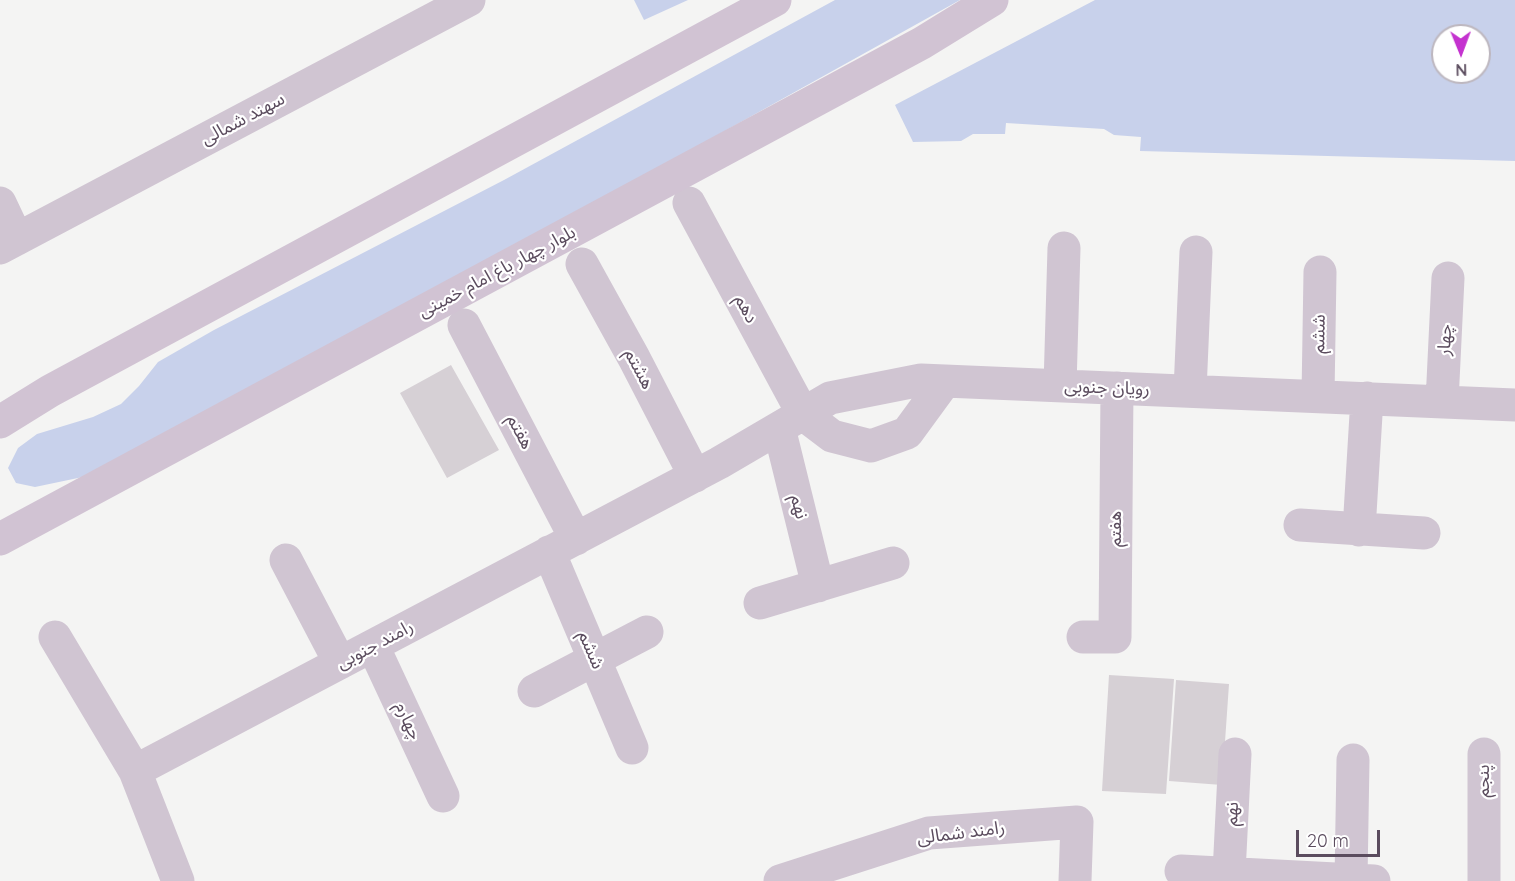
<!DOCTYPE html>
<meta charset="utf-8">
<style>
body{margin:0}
#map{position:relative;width:1515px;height:881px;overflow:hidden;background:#f4f4f3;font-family:Quicksand,sans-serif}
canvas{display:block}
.north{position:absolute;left:1431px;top:24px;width:60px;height:60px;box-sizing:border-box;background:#fff;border:2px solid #bdb7bf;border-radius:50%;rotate:179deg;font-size:16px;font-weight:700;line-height:24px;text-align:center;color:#5b4c5e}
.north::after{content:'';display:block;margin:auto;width:21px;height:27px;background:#c432cf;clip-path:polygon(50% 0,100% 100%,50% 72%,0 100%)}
.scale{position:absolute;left:1296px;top:830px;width:84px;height:27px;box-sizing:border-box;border:3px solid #5b4c5e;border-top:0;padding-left:8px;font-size:18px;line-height:21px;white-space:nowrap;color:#5b4c5e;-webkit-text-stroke:4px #fff;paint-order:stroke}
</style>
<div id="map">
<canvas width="1515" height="881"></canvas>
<div class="north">N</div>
<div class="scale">20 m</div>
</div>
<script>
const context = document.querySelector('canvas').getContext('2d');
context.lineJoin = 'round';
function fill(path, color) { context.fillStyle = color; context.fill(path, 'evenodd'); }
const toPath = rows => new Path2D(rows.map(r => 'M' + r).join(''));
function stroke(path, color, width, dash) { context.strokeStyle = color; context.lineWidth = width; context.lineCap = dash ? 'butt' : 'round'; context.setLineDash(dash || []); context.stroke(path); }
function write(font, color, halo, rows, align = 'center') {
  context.font = font + ' Quicksand,"Noto Sans Arabic",sans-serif'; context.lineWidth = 4.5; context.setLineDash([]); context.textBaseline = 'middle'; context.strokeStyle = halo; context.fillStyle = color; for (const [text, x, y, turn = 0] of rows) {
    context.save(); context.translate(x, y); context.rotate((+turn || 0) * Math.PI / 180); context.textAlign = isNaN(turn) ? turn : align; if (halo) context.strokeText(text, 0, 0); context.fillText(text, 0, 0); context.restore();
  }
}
const green = toPath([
 [634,0,688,0,644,20],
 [835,0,960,0,608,196,97,474,35,487,16,483,8,468,18,448,37,434,93,417,121,404,139,386,158,362,214,330,504,180],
 [1095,0,1515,0,1515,161,1140,151,1141,137,1114,135,1104,129,1006,123,1005,134,973,134,961,141,913,142,895,105],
 [1443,36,1479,36,1479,72,1443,72]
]);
const building = toPath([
 [451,365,499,450,447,478,400,393],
 [1109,675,1174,679,1166,794,1102,791],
 [1176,680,1229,684,1222,785,1169,781]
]);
const street = toPath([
 [0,203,17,239],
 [689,203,803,414,832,436,871,446,907,433,945,381],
 [0,248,469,0],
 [582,264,634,358,695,476],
 [464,325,576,539],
 [1060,386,1064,248],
 [1190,391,1196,252],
 [1318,396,1320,272],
 [1442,402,1448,278],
 [779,428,818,586],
 [1300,525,1424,533],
 [1359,530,1367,398],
 [549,552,632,748],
 [286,560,340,663],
 [760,603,893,563],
 [55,637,135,771],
 [1083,637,1115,637,1117,388],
 [373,646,443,796],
 [534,691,647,632],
 [1181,871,1374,881],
 [1229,873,1235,754],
 [1351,880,1353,760],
 [178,881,135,771,719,463,830,398,921,380,1515,405],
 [780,881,929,833,1077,822,1075,881],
 [1484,881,1484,754]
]);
const secondary = toPath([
 [0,422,50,391,775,0],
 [0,539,922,43,992,0]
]);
const streetNames = [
 ["سهند شمالی",243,119,-28],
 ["بلوار چهار باغ امام خمینی",497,272,-28],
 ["دهم",746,309,62],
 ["ششم",1319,334,-89],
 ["چهار",1445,340,-87],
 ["هشتم",639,369,62],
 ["رویان جنوبی",1107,388,2],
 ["هفتم",520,432,62],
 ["نهم",799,507,76],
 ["هفتم",1116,529,-90],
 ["رامند جنوبی",375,645,-28],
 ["ششم",591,650,67],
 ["چهارم",408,721,65],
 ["پنجم",1484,781,-90],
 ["نهم",1232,814,-87],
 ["رامند شمالی",961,833,-7]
];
fill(green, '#c8d1eb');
fill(building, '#d6d0d5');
stroke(street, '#d0c5d2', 33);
stroke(secondary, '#d1c3d3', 33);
write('18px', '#5b4c5e', '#fff', streetNames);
</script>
